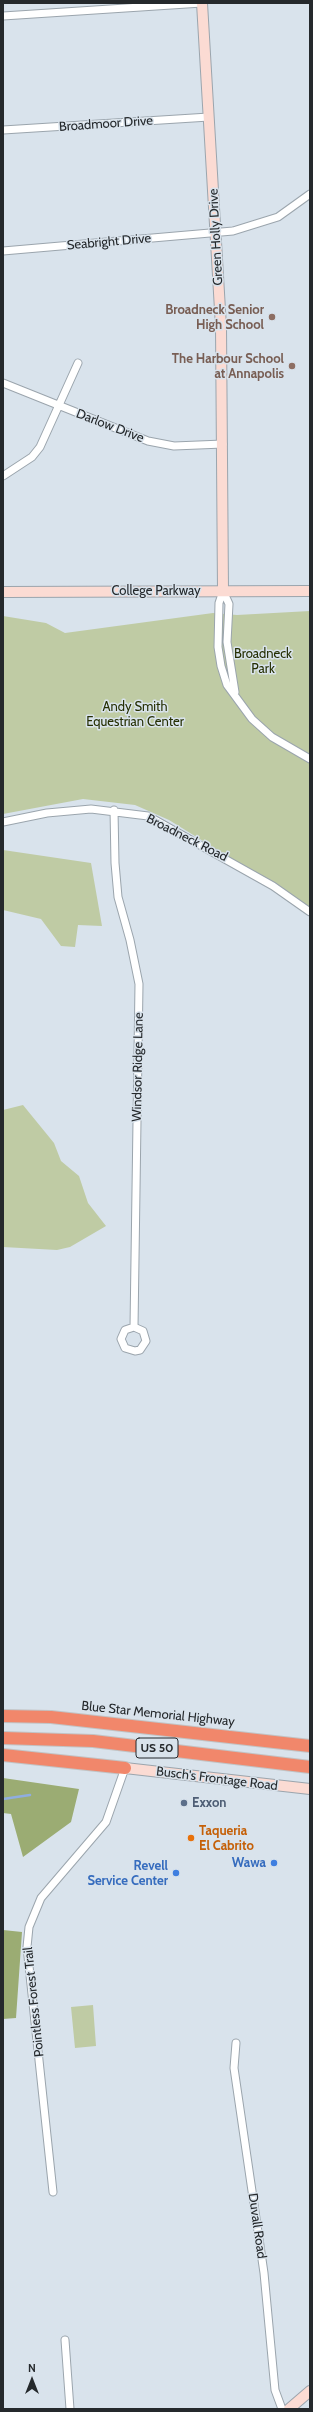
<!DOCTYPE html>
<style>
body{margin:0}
#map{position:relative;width:313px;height:2412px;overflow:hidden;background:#d9e3ec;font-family:Cabin,sans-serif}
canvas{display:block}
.frame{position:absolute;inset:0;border:4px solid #25292c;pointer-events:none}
.north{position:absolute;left:12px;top:2360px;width:40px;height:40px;-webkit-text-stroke:3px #d9e3ec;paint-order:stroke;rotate:0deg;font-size:11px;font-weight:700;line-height:16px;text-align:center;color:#25292c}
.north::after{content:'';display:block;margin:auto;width:14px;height:18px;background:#25292c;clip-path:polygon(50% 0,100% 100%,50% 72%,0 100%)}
</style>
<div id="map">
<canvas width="313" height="2412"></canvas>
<div class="frame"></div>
<div class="north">N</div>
</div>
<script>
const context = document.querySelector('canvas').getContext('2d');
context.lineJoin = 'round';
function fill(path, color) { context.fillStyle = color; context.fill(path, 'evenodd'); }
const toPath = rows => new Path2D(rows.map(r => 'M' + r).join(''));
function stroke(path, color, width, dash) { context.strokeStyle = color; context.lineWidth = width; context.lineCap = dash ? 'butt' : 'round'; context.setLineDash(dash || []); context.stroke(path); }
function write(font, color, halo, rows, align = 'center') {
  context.font = font + ' Cabin,sans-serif'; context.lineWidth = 3; context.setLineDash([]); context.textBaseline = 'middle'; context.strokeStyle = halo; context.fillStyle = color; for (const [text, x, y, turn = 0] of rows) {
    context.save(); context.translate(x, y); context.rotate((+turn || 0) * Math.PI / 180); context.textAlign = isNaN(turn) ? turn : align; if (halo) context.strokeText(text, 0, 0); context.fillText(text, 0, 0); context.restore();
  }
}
const green = toPath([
 [310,611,310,907,169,820,135,805,83,799,3,814,3,616,46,623,65,633,213,613,237,615],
 [3,850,91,863,102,926,78,925,75,947,61,946,41,919,3,910],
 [23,1105,54,1143,61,1161,79,1176,88,1203,106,1226,70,1247,57,1250,3,1247,3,1110],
 [93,2005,96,2046,75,2048,71,2007]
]);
const forest = toPath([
 [3,1778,79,1789,71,1822,23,1857,11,1814,3,1813],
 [3,1930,22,1932,16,2018,3,2019]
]);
const stream = toPath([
 [3,1799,30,1795]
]);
const street = toPath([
 [3,16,202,3],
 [3,130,209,117],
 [3,251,233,231,278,217,310,194],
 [3,383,148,441,174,446,223,444],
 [3,476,32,457,40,447,78,363],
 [223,591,219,603,218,647,221,666,227,685,252,719,272,737,310,759],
 [223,591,229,604,227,642,235,692],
 [114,810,115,863,118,897,130,940,139,984,134,1327,125,1330,121,1339,125,1348,135,1351,140,1350,146,1341,143,1331,134,1327],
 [3,822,47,813,91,809,148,816,273,886,310,912],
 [236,2043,234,2068,264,2273,275,2390,282,2409],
 [53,2192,27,1947,29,1927,41,1898,106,1822,125,1768],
 [65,2340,70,2409]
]);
const secondary = toPath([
 [202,3,221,327,223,591],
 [3,592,310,591],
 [125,1768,310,1789],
 [289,2409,310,2391]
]);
const highway = toPath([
 [3,1716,51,1717,310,1746],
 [3,1738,93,1741,310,1767],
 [3,1755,125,1768]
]);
const markers = [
 [272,317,4,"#8d6e63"],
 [292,366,4,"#8d6e63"],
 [184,1803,4,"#5c6f8a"],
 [191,1838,4,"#e8710a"],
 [274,1863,4,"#3f7fe0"],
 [176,1873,4,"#3f7fe0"]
];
const shields = [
 [157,1748,42]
];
const shieldNames = [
 ["US 50",157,1748]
];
const streetNames = [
 ["Broadmoor Drive",106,124,-4],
 ["Green Holly Drive",216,237,-93],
 ["Seabright Drive",109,242,-5],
 ["Darlow Drive",110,426,21],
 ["College Parkway",156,591],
 ["Broadneck Road",187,838,27],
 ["Windsor Ridge Lane",138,1067,-89],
 ["Blue Star Memorial Highway",158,1714,6],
 ["Busch's Frontage Road",217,1779,7],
 ["Pointless Forest Trail",34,2002,-96],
 ["Duvall Road",257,2226,82]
];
const educationNames = [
 ["Broadneck Senior",264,310],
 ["High School",264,325],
 ["The Harbour School",284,359],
 ["at Annapolis",284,374]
];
const parkNames = [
 ["Broadneck",263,654],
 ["Park",263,669],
 ["Andy Smith",135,707],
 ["Equestrian Center",135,722]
];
const serviceNames = [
 ["Exxon",192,1803]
];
const foodNames = [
 ["Taqueria",199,1831],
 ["El Cabrito",199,1846]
];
const shopNames = [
 ["Wawa",266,1863],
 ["Revell",168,1866],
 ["Service Center",168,1881]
];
fill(green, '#bfcba4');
fill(forest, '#9bac73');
stroke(stream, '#8fade0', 2.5);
stroke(street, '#9ba5ad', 9);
stroke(secondary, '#9ba5ad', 12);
stroke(highway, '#c2c3c4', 14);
stroke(street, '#fff', 7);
stroke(secondary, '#fbdbd3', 10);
stroke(highway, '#f1876b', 12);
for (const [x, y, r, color] of markers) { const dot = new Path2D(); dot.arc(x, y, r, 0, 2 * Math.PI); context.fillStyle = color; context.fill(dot); stroke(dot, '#d9e3ec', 1.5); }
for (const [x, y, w] of shields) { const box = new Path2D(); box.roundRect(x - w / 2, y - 10, w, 20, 3); context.fillStyle = '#d9e3ec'; context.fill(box); stroke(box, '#25292c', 1); }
write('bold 12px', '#25292c', null, shieldNames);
write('13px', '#25292c', '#d9e3ec', streetNames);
write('bold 13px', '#785e54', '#d9e3ec', educationNames, 'right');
write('13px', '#252f02', '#d9e3ec', parkNames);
write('bold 13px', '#4e5e75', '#d9e3ec', serviceNames, 'left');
write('bold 13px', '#c56008', '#d9e3ec', foodNames, 'left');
write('bold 13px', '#366cbe', '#d9e3ec', shopNames, 'right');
</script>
